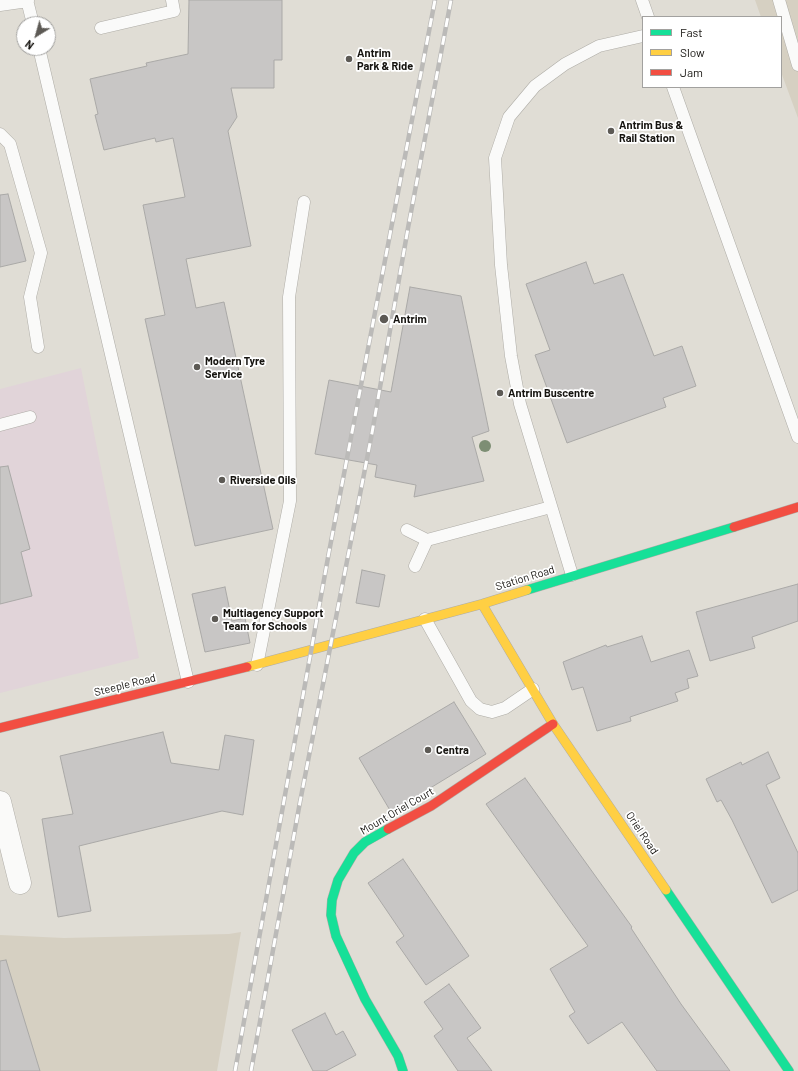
<!DOCTYPE html>
<style>
body{margin:0}
#map{position:relative;width:798px;height:1071px;overflow:hidden;background:#e0ddd5;font-family:Barlow,sans-serif}
canvas{display:block}
.legend{position:absolute;left:642px;top:16px;width:140px;height:72px;box-sizing:border-box;background:#fff;border:1px solid #a2a19f;margin:0;padding:5px 7px;list-style:none;font-size:12px;color:#161410}
.legend li{display:flex;align-items:center;gap:8px;height:20px}
.legend b{width:20px;border:1px solid #a2a19f}
.north{position:absolute;left:16px;top:16px;width:40px;height:40px;box-sizing:border-box;background:#fff;border:1px solid #a2a19f;border-radius:50%;rotate:217deg;font-size:11px;font-weight:700;line-height:16px;text-align:center;color:#161410}
.north::after{content:'';display:block;margin:auto;width:14px;height:18px;background:#5d5a55;clip-path:polygon(50% 0,100% 100%,50% 72%,0 100%)}
</style>
<div id="map">
<canvas width="798" height="1071"></canvas>
<ul class="legend">
<li><b style="height:5px;background:#16e098"></b>Fast</li>
<li><b style="height:5px;background:#ffcf43"></b>Slow</li>
<li><b style="height:5px;background:#f24e42"></b>Jam</li>
</ul>
<div class="north">N</div>
</div>
<script>
const context = document.querySelector('canvas').getContext('2d');
context.lineJoin = 'round';
function fill(path, color) { context.fillStyle = color; context.fill(path, 'evenodd'); }
const toPath = rows => new Path2D(rows.map(r => 'M' + r).join(''));
function stroke(path, color, width, dash) { context.strokeStyle = color; context.lineWidth = width; context.lineCap = dash ? 'butt' : 'round'; context.setLineDash(dash || []); context.stroke(path); }
function write(font, color, halo, rows, align = 'center') {
  context.font = font + ' Barlow,sans-serif'; context.lineWidth = 3.5; context.setLineDash([]); context.textBaseline = 'middle'; context.strokeStyle = halo; context.fillStyle = color; for (const [text, x, y, turn = 0] of rows) {
    context.save(); context.translate(x, y); context.rotate((+turn || 0) * Math.PI / 180); context.textAlign = isNaN(turn) ? turn : align; if (halo) context.strokeText(text, 0, 0); context.fillText(text, 0, 0); context.restore();
  }
}
const commercial = toPath([
 [81,368,139,658,0,693,0,389]
]);
const built = toPath([
 [755,0,798,0,798,118,781,72,781,17,761,17],
 [241,932,217,1071,0,1071,0,935,64,938,229,934]
]);
const building = toPath([
 [189,0,282,0,282,60,274,60,274,88,231,88,237,117,228,131,251,246,186,259,196,308,224,302,273,529,195,546,145,319,165,315,143,205,185,197,173,138,156,142,155,138,104,150,95,115,98,114,90,79,147,66,146,63,188,54,189,0],
 [8,194,26,261,0,267,0,195,8,194],
 [586,262,594,284,623,274,654,356,682,346,696,386,663,398,666,407,567,443,535,355,550,350,526,284,586,262],
 [410,287,461,296,489,431,472,437,484,481,414,497,416,485,375,477,377,465,315,454,329,380,391,392,410,287],
 [8,466,30,549,21,552,32,596,0,604,0,467,8,466],
 [362,570,385,575,379,607,356,603,362,570],
 [798,584,798,621,752,637,755,648,710,661,696,612,798,584],
 [225,587,232,621,245,618,250,643,205,652,192,594,225,587],
 [642,636,651,662,689,650,698,676,687,679,689,688,675,693,678,701,630,717,631,721,597,731,583,687,572,690,563,662,606,645,607,647,642,636],
 [454,702,486,754,391,812,359,758,454,702],
 [163,732,171,763,219,770,225,735,254,740,243,815,222,811,79,846,91,911,58,917,42,819,73,814,60,756,163,732],
 [768,752,780,778,766,785,798,853,798,890,772,903,732,820,721,800,717,802,706,779,741,762,742,765,768,752],
 [525,778,632,927,631,928,681,1004,730,1071,657,1071,622,1022,588,1044,569,1016,575,1012,550,969,588,946,486,804,525,778],
 [403,859,469,956,426,985,396,942,404,936,368,883,403,859],
 [6,960,40,1071,0,1071,0,961,6,960],
 [449,984,481,1028,467,1038,492,1071,458,1071,434,1036,443,1029,424,1002,449,984],
 [325,1013,336,1035,343,1031,356,1055,326,1071,313,1071,292,1030,325,1013]
]);
const lane = toPath([
 [27,0,33,24],
 [642,0,648,17],
 [779,0,798,65],
 [0,5,28,1],
 [101,28,174,11,172,0],
 [39,48,188,682],
 [673,87,798,437],
 [0,134,10,144,41,253,30,297,38,347],
 [0,425,30,417],
 [407,530,427,540,551,507],
 [415,566,427,540],
 [572,575,520,404,511,356,501,265,495,158,509,117,535,86,565,64,599,46,643,36],
 [425,619,471,701,480,709,492,712,505,708,533,689],
 [257,665,290,501,289,297,304,202]
]);
const street = toPath([
 [0,802,20,883]
]);
const fast = toPath([
 [527,590,734,527],
 [388,829,365,842,354,853,338,880,332,900,331,915,336,936,365,999,398,1056,403,1071],
 [666,890,789,1071]
]);
const slow = toPath([
 [482,604,553,724,666,890],
 [247,667,482,604,527,590]
]);
const jam = toPath([
 [734,527,798,507],
 [0,728,247,667],
 [388,829,431,806,553,724]
]);
const rail = toPath([
 [235,1071,329,552,435,0],
 [251,1071,300,802,372,433,408,228,451,0]
]);
const trees = [
 [485,446]
];
const markers = [
 [349,59,4,"#5d5a55"],
 [611,131,4,"#5d5a55"],
 [384,319,5,"#5d5a55"],
 [197,367,4,"#5d5a55"],
 [500,393,4,"#5d5a55"],
 [222,480,4,"#5d5a55"],
 [215,619,4,"#5d5a55"],
 [428,750,4,"#5d5a55"]
];
const poiNames = [
 ["Antrim",357,53],
 ["Park & Ride",357,66],
 ["Antrim Bus &",619,125],
 ["Rail Station",619,138],
 ["Antrim",393,319],
 ["Modern Tyre",205,361],
 ["Service",205,374],
 ["Antrim Buscentre",508,393],
 ["Riverside Oils",230,480],
 ["Multiagency Support",223,613],
 ["Team for Schools",223,626],
 ["Centra",436,750]
];
const streetNames = [
 ["Station Road",525,578,-17],
 ["Steeple Road",125,685,-14],
 ["Mount Oriel Court",397,811,-30],
 ["Oriel Road",642,833,56]
];
fill(commercial, '#e1d4d9');
fill(built, '#d6d0c2');
fill(building, '#c8c6c5');
stroke(building, '#aaa9a7', 1);
stroke(lane, '#aeaca6', 13);
stroke(street, '#aeaca6', 23);
stroke(fast, '#aeaca6', 10);
stroke(slow, '#aeaca6', 10);
stroke(jam, '#aeaca6', 10);
stroke(lane, '#fafaf9', 12);
stroke(street, '#fafaf9', 22);
stroke(fast, '#16e098', 9);
stroke(slow, '#ffcf43', 9);
stroke(jam, '#f24e42', 9);
stroke(rail, '#bbbab8', 4.5);
stroke(rail, '#fff', 3, [9]);
context.fillStyle = '#7d8e74';
for (const [x, y] of trees) { context.beginPath(); context.arc(x, y, 6, 0, 2 * Math.PI); context.fill(); }
for (const [x, y, r, color] of markers) { const dot = new Path2D(); dot.arc(x, y, r, 0, 2 * Math.PI); context.fillStyle = color; context.fill(dot); stroke(dot, '#fff', 1.5); }
write('bold 11px', '#161410', '#fff', poiNames, 'left');
write('11px', '#161410', '#fff', streetNames);
</script>
